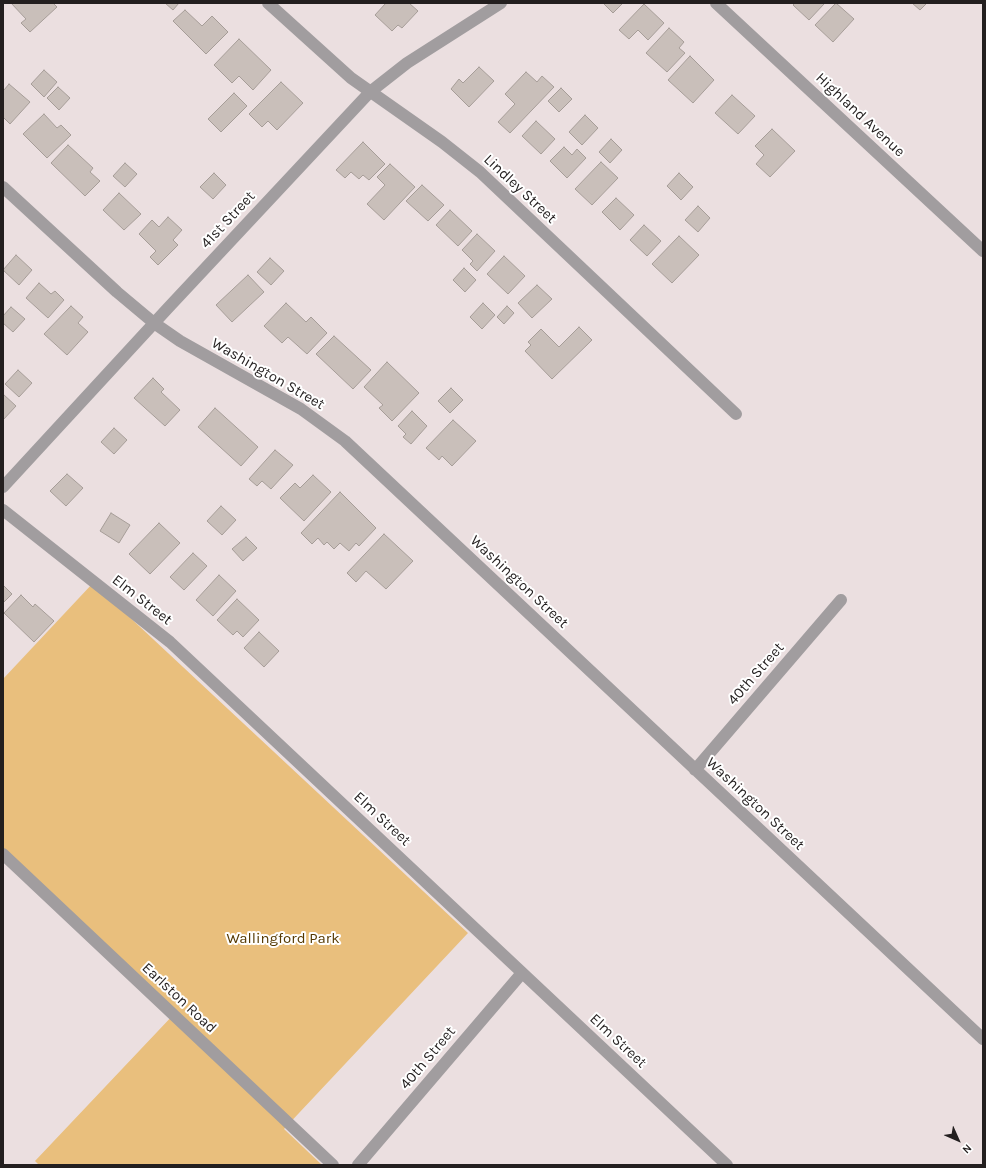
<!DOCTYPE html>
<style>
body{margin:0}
#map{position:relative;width:986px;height:1168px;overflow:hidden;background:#ebdfe0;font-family:Karla,sans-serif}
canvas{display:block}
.frame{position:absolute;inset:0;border:4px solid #231f1f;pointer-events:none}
.north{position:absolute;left:938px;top:1120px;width:40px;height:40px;-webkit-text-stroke:3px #fff;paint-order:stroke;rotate:135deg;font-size:11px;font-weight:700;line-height:16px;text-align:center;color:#231f1f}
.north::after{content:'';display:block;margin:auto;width:14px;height:18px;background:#231f1f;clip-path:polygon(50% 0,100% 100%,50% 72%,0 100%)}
</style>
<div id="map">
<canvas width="986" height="1168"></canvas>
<div class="frame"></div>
<div class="north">N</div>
</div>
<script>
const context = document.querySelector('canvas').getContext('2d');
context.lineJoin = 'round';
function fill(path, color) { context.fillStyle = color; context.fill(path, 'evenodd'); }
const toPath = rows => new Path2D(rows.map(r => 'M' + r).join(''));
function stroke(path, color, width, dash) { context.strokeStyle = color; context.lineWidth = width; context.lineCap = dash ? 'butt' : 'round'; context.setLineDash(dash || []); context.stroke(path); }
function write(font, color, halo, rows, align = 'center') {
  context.font = font + ' Karla,sans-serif'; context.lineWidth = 4; context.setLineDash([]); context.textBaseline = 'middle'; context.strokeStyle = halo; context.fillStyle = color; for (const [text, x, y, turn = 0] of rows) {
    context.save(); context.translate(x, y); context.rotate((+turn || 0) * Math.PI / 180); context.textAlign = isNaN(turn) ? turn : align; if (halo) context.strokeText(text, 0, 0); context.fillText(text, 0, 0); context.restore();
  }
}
const green = toPath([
 [93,583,468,933,284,1129,322,1165,39,1165,35,1161,175,1013,3,851,3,679]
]);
const building = toPath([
 [11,3,53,3,57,7,30,32,21,23,26,19,11,3],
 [165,3,179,3,173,10,165,3],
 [386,3,409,3,418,11,402,28,398,25,392,31,375,15,386,3],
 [603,3,623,3,613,13,603,3],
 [795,3,823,3,824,4,809,20,793,5,795,3],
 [836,3,854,19,833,42,815,25,836,3],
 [912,3,927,3,920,10,912,3],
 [644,4,664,23,648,40,638,30,629,39,619,30,644,4],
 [185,10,202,26,212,16,228,32,206,54,173,21,185,10],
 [669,28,684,42,679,48,685,53,667,72,646,53,669,28],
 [239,39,271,70,253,90,239,76,232,83,214,65,239,39],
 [690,56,714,80,693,103,668,80,690,56],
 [479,67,494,81,469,107,451,89,459,79,463,83,479,67],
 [44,70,57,82,44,97,31,84,44,70],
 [526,72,537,82,542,76,554,87,510,133,498,122,515,104,505,94,526,72],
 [281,82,303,103,277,130,268,121,262,127,249,114,281,82],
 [9,84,30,102,10,124,3,117,3,89,4,90,9,84],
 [58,87,70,98,59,110,47,98,58,87],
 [561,88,572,99,559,112,548,101,561,88],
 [234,93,247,106,221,132,208,119,234,93],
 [732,95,755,116,738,134,715,113,732,95],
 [44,114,57,128,61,125,71,135,47,158,23,134,44,114],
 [585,115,598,128,582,145,569,132,585,115],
 [536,121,555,139,541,154,522,136,536,121],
 [772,129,795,151,770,177,756,164,764,155,755,146,772,129],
 [611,139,622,150,610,163,599,152,611,139],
 [363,142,385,164,369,180,363,175,359,179,351,172,345,178,336,170,363,142],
 [68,145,93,168,90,172,100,181,85,196,51,163,68,145],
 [564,147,572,155,577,149,586,158,567,178,550,161,564,147],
 [601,162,618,178,592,205,575,189,601,162],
 [125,163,137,174,125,187,113,176,125,163],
 [390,164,415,187,384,220,367,204,385,185,377,177,390,164],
 [214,173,226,185,213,199,200,187,214,173],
 [679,173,693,187,681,200,667,186,679,173],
 [422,185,444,205,428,221,406,201,422,185],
 [119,193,141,214,124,230,103,210,119,193],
 [616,198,634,215,620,230,602,212,616,198],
 [698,206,710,218,698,232,685,220,698,206],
 [450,210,472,231,458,246,436,225,450,210],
 [168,217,182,230,173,240,178,245,158,265,150,257,156,251,139,234,152,220,159,227,168,217],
 [644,225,661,241,647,256,630,240,644,225],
 [477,234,495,251,477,271,470,264,473,261,462,250,477,234],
 [679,236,699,255,672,283,652,264,679,236],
 [16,255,32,270,19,285,3,270,16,255],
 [504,256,525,276,508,294,487,274,504,256],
 [270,258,284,271,271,285,257,272,270,258],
 [464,268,476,280,465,292,453,280,464,268],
 [248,275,264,292,232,322,216,305,248,275],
 [39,283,51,294,55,291,64,300,48,318,26,298,39,283],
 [537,285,552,299,532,318,518,303,537,285],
 [286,303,306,322,311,317,327,333,307,354,288,337,282,343,264,326,286,303],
 [483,303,495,315,482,329,470,317,483,303],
 [71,306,83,317,78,323,88,332,67,355,44,334,71,306],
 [507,306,514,313,504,324,497,317,507,306],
 [11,307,25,319,13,332,3,323,3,316,11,307],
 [579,327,592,340,552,379,525,351,531,345,528,342,541,329,559,347,579,327],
 [334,336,371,370,353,389,316,354,334,336],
 [387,362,419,393,392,421,379,408,383,405,364,387,387,362],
 [18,370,32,383,19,397,5,384,18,370],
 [153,378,164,389,161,392,180,410,165,426,134,398,153,378],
 [451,388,463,400,450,413,438,401,451,388],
 [3,394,16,406,3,420,3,394],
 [215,408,258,447,241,466,198,427,215,408],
 [412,411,427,426,411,444,403,437,406,434,398,426,412,411],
 [453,420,476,441,452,466,442,456,439,460,426,448,453,420],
 [114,428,127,440,114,454,101,442,114,428],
 [275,450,293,465,271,489,262,481,257,486,249,479,275,450],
 [67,474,83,488,66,506,50,491,67,474],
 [313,475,331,492,304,521,280,498,295,483,300,488,313,475],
 [340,492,376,528,359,546,356,543,349,551,340,543,334,549,327,542,324,545,318,538,312,544,301,533,340,492],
 [221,506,236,520,222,535,207,521,221,506],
 [111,513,130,525,119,543,100,531,111,513],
 [159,523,180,543,150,574,129,554,159,523],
 [384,534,413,561,386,589,366,571,356,582,347,573,384,534],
 [246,537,257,548,243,561,232,549,246,537],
 [193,553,207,566,184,590,170,577,193,553],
 [219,575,236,591,213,616,196,600,219,575],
 [3,585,12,594,3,603,3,585],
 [21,595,33,607,35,604,54,621,34,642,4,613,21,595],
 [237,599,259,620,243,637,237,631,233,635,217,620,237,599],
 [259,632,279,651,264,667,244,648,259,632]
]);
const minor = toPath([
 [268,3,351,78,442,142,480,172,736,414],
 [716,3,983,251],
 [3,187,117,292,154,323,180,341,301,409,345,441,983,1039],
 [3,487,168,308,370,92,407,63,501,3],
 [3,510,170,642,727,1165],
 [695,770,841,600],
 [3,854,333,1165],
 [358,1165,522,973]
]);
const streetNames = [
 ["Highland Avenue",860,115,43],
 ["Lindley Street",520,189,43],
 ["41st Street",228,220,-47],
 ["Washington Street",268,374,30],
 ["Washington Street",519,582,43],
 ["Elm Street",142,600,38],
 ["40th Street",756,674,-49],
 ["Washington Street",755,804,43],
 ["Elm Street",382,819,43],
 ["Earlston Road",179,998,43],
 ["Elm Street",618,1041,43],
 ["40th Street",428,1058,-50]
];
const parkNames = [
 ["Wallingford Park",283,939]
];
fill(green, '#e9bf7d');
fill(building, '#c9bfba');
stroke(building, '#a69d98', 1);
stroke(minor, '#a19d9f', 12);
write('15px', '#231f1f', '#fff', streetNames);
write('15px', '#543800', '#fff', parkNames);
</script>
